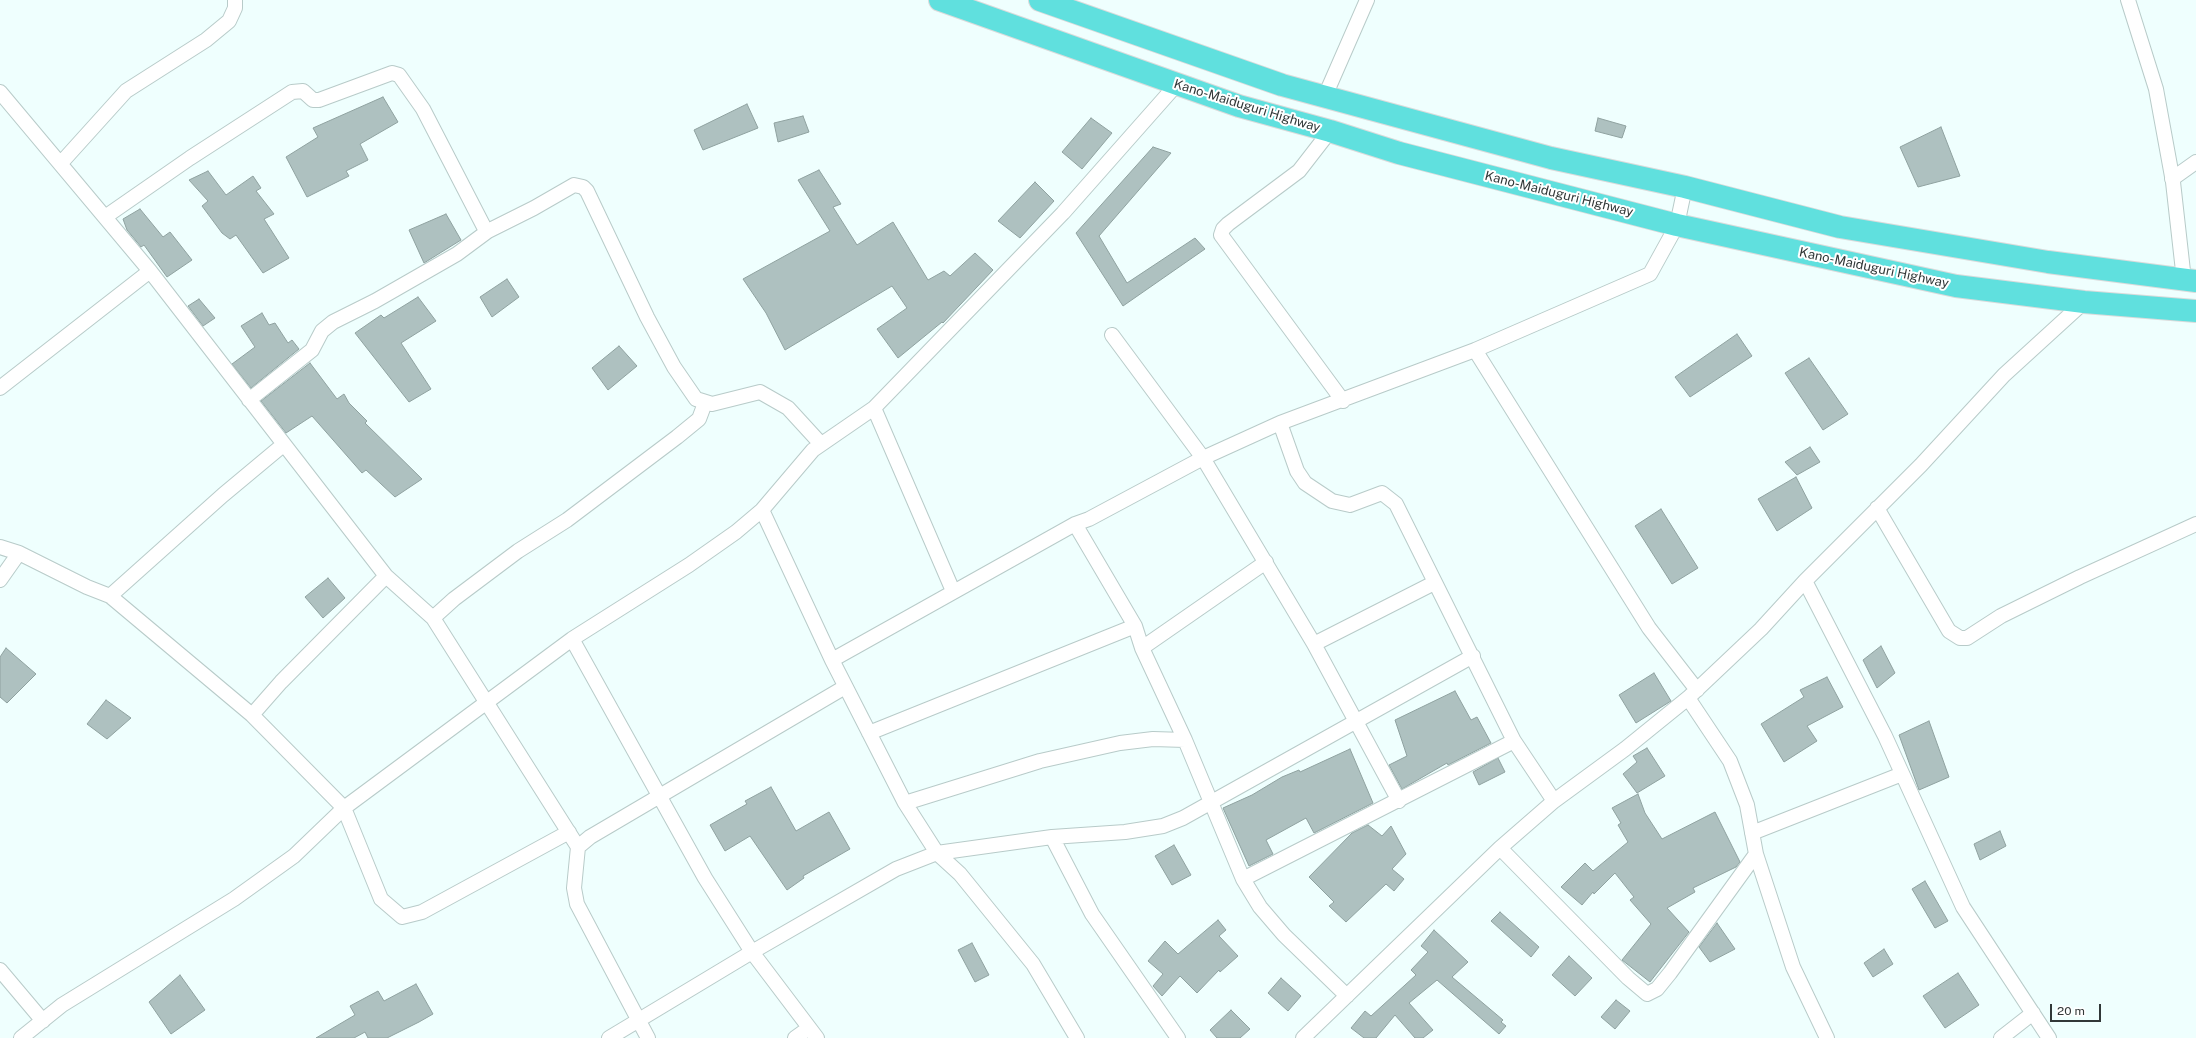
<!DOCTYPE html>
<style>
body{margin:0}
#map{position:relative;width:2196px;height:1038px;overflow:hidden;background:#effffe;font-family:"Public Sans",sans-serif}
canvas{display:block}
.scale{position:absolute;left:2050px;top:1004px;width:51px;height:18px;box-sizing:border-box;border:2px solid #313838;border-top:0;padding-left:5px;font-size:12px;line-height:14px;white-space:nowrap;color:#313838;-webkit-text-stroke:3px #fff;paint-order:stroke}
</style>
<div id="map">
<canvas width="2196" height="1038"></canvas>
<div class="scale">20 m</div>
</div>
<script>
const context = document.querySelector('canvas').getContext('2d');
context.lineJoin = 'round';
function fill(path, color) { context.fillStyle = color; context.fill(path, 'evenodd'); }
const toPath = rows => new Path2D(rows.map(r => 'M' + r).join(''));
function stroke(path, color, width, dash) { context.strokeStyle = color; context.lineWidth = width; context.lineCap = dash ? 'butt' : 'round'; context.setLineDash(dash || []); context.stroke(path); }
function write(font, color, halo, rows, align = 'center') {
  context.font = font + ' "Public Sans",sans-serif'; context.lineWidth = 4; context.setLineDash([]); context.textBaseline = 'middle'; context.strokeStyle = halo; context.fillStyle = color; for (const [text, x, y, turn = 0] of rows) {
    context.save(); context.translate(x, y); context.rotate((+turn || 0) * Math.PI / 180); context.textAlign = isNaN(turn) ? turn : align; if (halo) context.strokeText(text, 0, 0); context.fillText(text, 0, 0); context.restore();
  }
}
const building = toPath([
 [383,97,398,122,360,144,368,160,346,171,349,176,307,197,286,157,318,137,313,128,383,97],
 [747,104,758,128,703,150,694,130,747,104],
 [803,116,809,132,778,142,774,123,803,116],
 [1091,118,1112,133,1082,169,1062,152,1091,118],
 [1598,118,1626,126,1622,138,1595,131,1598,118],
 [1941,127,1960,176,1918,187,1900,147,1941,127],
 [1153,147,1171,153,1099,236,1127,283,1195,238,1205,249,1123,306,1076,233,1153,147],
 [819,170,841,204,833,207,857,245,893,222,928,280,944,271,950,276,975,253,993,270,943,323,942,322,898,358,877,329,907,308,892,286,785,350,766,313,743,279,830,231,798,180,819,170],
 [208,171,226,195,253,176,261,188,256,191,274,214,264,219,289,258,263,273,236,235,230,239,222,233,202,206,208,201,189,180,208,171],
 [1035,182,1054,201,1020,238,998,221,1035,182],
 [140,209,163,237,170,232,192,260,167,277,144,245,141,247,127,230,123,219,140,209],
 [446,214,461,240,424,263,409,230,446,214],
 [507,279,519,297,492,317,480,297,507,279],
 [418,297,436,321,401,343,431,389,409,402,355,333,381,315,384,318,418,297],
 [199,299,215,318,203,326,188,306,199,299],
 [262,313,269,325,275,323,288,343,292,340,299,349,251,388,232,364,255,347,241,326,262,313],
 [1737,334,1752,356,1690,397,1675,377,1737,334],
 [619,346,637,366,608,390,592,368,619,346],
 [1809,358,1848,414,1823,430,1785,373,1809,358],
 [310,363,337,399,344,394,349,403,367,421,365,423,422,479,395,497,366,470,362,473,312,416,286,433,261,401,310,363],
 [1810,447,1820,462,1797,475,1785,462,1810,447],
 [1796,477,1812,508,1777,531,1758,499,1796,477],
 [1661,509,1698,568,1672,584,1635,526,1661,509],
 [328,578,345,598,323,618,305,597,328,578],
 [1881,646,1895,673,1877,688,1863,660,1881,646],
 [6,648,36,674,7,703,0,697,0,657,6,648],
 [1654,673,1671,701,1636,723,1619,695,1654,673],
 [1827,677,1843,707,1807,726,1817,741,1784,762,1761,724,1804,697,1800,690,1827,677],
 [1455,691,1471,720,1477,717,1491,743,1448,765,1447,763,1402,789,1389,765,1407,756,1395,720,1455,691],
 [106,700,131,718,107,739,87,724,106,700],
 [1929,721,1949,777,1919,790,1899,735,1929,721],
 [1647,748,1665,776,1637,793,1623,774,1637,762,1633,756,1647,748],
 [1350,749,1373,803,1314,833,1306,818,1266,840,1273,854,1249,866,1223,808,1252,795,1282,777,1299,770,1300,772,1350,749],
 [1498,758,1505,772,1479,785,1473,772,1498,758],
 [771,787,796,831,829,812,850,849,803,876,804,878,787,890,750,836,725,851,710,825,747,804,745,801,771,787],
 [1638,794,1645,813,1662,839,1715,812,1740,862,1736,867,1693,888,1695,892,1667,908,1689,932,1650,982,1622,960,1651,924,1630,900,1634,897,1615,873,1594,894,1593,892,1582,905,1561,887,1585,863,1593,871,1628,842,1618,825,1621,823,1612,808,1638,794],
 [1368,825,1382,836,1391,826,1406,854,1392,869,1404,879,1394,891,1386,884,1346,922,1329,906,1334,902,1309,877,1352,833,1368,825],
 [2000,831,2006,846,1980,860,1974,844,2000,831],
 [1174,845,1191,875,1172,885,1155,856,1174,845],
 [1925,881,1948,921,1935,928,1912,889,1925,881],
 [1500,912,1539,947,1531,957,1491,921,1500,912],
 [1218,920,1226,930,1219,936,1238,956,1220,972,1219,970,1197,993,1180,976,1162,996,1153,986,1163,974,1148,961,1165,941,1178,954,1218,920],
 [1717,923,1735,949,1710,962,1699,947,1717,923],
 [1434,930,1468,962,1452,977,1503,1020,1501,1022,1506,1026,1499,1034,1437,980,1409,1003,1433,1030,1423,1038,1415,1038,1395,1015,1376,1038,1364,1038,1351,1028,1365,1011,1371,1016,1416,975,1411,970,1428,952,1421,946,1434,930],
 [972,943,989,975,975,982,958,950,972,943],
 [1884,949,1893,964,1873,977,1864,963,1884,949],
 [1569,956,1592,978,1575,996,1552,975,1569,956],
 [1958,973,1979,1005,1945,1028,1923,996,1958,973],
 [180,975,205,1010,171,1034,149,1002,180,975],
 [1281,978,1301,996,1288,1011,1268,993,1281,978],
 [416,984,433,1014,419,1022,387,1038,368,1038,365,1032,354,1038,316,1038,355,1015,350,1006,378,991,384,1001,416,984],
 [1616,1000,1630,1011,1615,1029,1601,1017,1616,1000],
 [1231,1010,1250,1029,1240,1038,1217,1038,1210,1030,1231,1010]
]);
const minor = toPath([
 [2128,0,2156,89,2173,182,2184,280],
 [0,92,150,271,386,576,433,618,578,847,574,888,577,904,648,1038],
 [1325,96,1367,0],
 [1330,131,1299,171,1228,224,1223,229,1221,235,1343,401],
 [61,163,126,91,206,40,229,21,235,8,235,0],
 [2172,179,2196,162],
 [105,217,190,158,292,92,303,91,313,100,319,100,392,73,399,75,423,109,484,227,488,231],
 [1112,335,1203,458,1314,644,1399,801],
 [1475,350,1649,628,1697,690],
 [0,388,150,271],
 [249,400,312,350,322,331,333,322,375,301,457,254,488,231,534,208,574,185,583,187,587,191,647,317,674,367,696,399,712,404,760,392,788,408,821,444],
 [874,408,953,591],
 [1280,423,1297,471,1305,483,1332,501,1350,505,1382,493,1396,504,1514,741,1554,801],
 [1877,508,1949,631,1960,638,1967,638,2001,616,2080,577,2196,524],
 [762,510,832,660,905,803,937,853,960,874,1033,964,1077,1038],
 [1075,524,1135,626,1142,648,1185,740,1243,879,1260,907,1284,935,1347,996],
 [0,547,19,553,87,587,110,596,252,715,344,808,381,899,402,917,422,912,569,832],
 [0,580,19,553],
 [1805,581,1885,736,1963,907,2049,1038],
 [110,596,223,495,283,445],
 [433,618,454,599,518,551,567,520,677,437,699,419,705,403],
 [572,639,705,878,752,952,817,1038],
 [1314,644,1434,583],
 [1142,648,1266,562],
 [832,660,1075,524,1089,519,1203,458,1280,423,1475,350,1650,274,1677,225,1685,187],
 [1688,698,1730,761,1747,805,1756,854,1793,967,1827,1038],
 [252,715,281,682,386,576],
 [869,733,1135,626],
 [905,803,1040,761,1120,743,1153,739,1185,740],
 [1752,833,1902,774],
 [1052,837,1092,914,1178,1038],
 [578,847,590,837,845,687],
 [1500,848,1628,978,1647,994,1657,989,1670,973,1756,854],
 [1243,879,1514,741],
 [0,970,43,1021],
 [21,1038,62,1005,234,899,294,856,344,808,487,702,572,639,689,565,736,532,762,510,813,450,874,408,1063,213,1177,84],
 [609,1038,752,952,896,869,937,853,1052,837,1125,832,1163,826,1183,818,1473,656],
 [795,1038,809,1028],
 [1303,1038,1500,848,1554,801,1625,749,1688,698,1761,629,1805,581,1921,465,2004,375,2084,302],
 [2001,1038,2033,1013]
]);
const trunk = toPath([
 [940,0,1239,106,1330,131,1399,153,1677,225,1956,286,2084,302,2196,311],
 [1040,0,1282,85,1551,158,1685,187,1840,227,2048,262,2196,281]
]);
const streetNames = [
 ["Kano-Maiduguri Highway",1247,106,17],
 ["Kano-Maiduguri Highway",1559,194,14],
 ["Kano-Maiduguri Highway",1874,268,12]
];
fill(building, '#aec1c0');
stroke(building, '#8fa2a0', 1);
stroke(minor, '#b8cbc9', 16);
stroke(trunk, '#dadbdb', 24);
stroke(minor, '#fff', 14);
stroke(trunk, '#60e0de', 22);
write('13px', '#313838', '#fff', streetNames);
</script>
